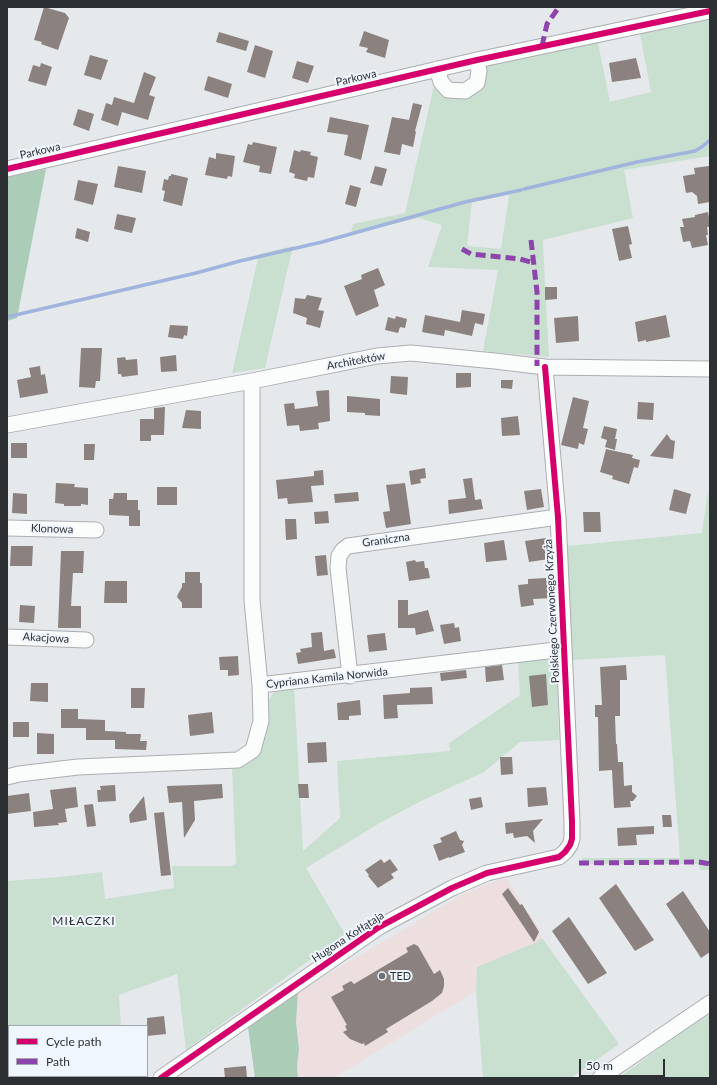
<!DOCTYPE html>
<meta charset="utf-8">
<style>
body{margin:0}
#map{position:relative;width:717px;height:1085px;overflow:hidden;background:#e6e9ec;font-family:Lato,sans-serif}
canvas{display:block}
.frame{position:absolute;inset:0;border:8px solid #2d3033;pointer-events:none}
.legend{position:absolute;left:8px;top:1025px;width:140px;height:52px;box-sizing:border-box;background:#eff6fe;border:1px solid #a1a7ad;margin:0;padding:5px 7px;list-style:none;font-size:12px;color:#2d3033}
.legend li{display:flex;align-items:center;gap:8px;height:20px}
.legend b{width:20px;border:1px solid #a1a7ad}
.scale{position:absolute;left:579px;top:1059px;width:86px;height:18px;box-sizing:border-box;border:2px solid #2d3033;border-top:0;padding-left:5px;font-size:12px;line-height:14px;white-space:nowrap;color:#2d3033;-webkit-text-stroke:3px #eff6fe;paint-order:stroke}
</style>
<div id="map">
<canvas width="717" height="1085"></canvas>
<div class="frame"></div>
<ul class="legend">
<li><b style="height:5px;background:#d6006c"></b>Cycle path</li>
<li><b style="height:5px;background:#8e44ad"></b>Path</li>
</ul>
<div class="scale">50 m</div>
</div>
<script>
const context = document.querySelector('canvas').getContext('2d');
context.lineJoin = 'round';
function fill(path, color) { context.fillStyle = color; context.fill(path, 'evenodd'); }
const toPath = rows => new Path2D(rows.map(r => 'M' + r).join(''));
function stroke(path, color, width, dash) { context.strokeStyle = color; context.lineWidth = width; context.lineCap = dash ? 'butt' : 'round'; context.setLineDash(dash || []); context.stroke(path); }
function write(font, color, halo, rows, align = 'center') {
  context.font = font + ' Lato,sans-serif'; context.lineWidth = 4; context.setLineDash([]); context.textBaseline = 'middle'; context.strokeStyle = halo; context.fillStyle = color; for (const [text, x, y, turn = 0] of rows) {
    context.save(); context.translate(x, y); context.rotate((+turn || 0) * Math.PI / 180); context.textAlign = isNaN(turn) ? turn : align; if (halo) context.strokeText(text, 0, 0); context.fillText(text, 0, 0); context.restore();
  }
}
const commercial = toPath([
 [506,877,522,904,540,929,539,932,542,938,537,942,477,967,476,991,334,1078,299,1078,297,1067,299,1049,296,1022,298,992,463,894,498,880]
]);
const green = toPath([
 [700,19,710,20,710,156,624,170,633,218,543,240,545,284,549,357,483,351,498,270,428,267,442,225,419,218,351,234,353,224,405,213,435,81,469,94,485,64,598,43,610,102,651,92,640,34],
 [509,195,501,249,467,246,472,202],
 [293,246,265,368,232,373,259,254],
 [708,490,710,516,710,870,700,870,699,864,588,864,582,860,582,858,680,858,665,655,572,660,567,546,702,533],
 [545,658,557,672,559,740,520,742,484,772,421,801,378,824,306,868,345,934,186,1050,177,974,119,995,121,1026,9,1026,9,1075,7,1076,7,881,59,877,102,872,105,899,174,888,172,866,230,866,236,864,232,769,249,763,261,751,268,724,268,701,274,692,294,686,303,851,340,818,337,761,450,751,449,743,520,695,518,661],
 [542,938,619,1044,571,1078,483,1078,476,991,477,967,537,942],
 [710,1014,710,1078,618,1078,685,1030]
]);
const forest = toPath([
 [46,169,17,318,7,321,7,177],
 [298,992,296,1022,299,1049,297,1067,298,1078,255,1078,248,1027]
]);
const stream = toPath([
 [524,189,637,162,695,151,703,146,710,140],
 [7,317,196,273,240,261,322,242,465,202,521,190]
]);
const building = toPath([
 [44,7,65,13,69,18,58,50,41,44,42,42,34,40],
 [364,31,389,40,385,58,366,52,368,48,359,46],
 [219,32,249,41,246,51,216,42],
 [255,45,273,51,265,78,247,72],
 [90,55,108,60,101,80,84,75],
 [636,58,641,78,612,82,609,63],
 [297,61,314,66,308,83,292,78],
 [41,63,52,67,46,86,28,81,33,65,40,67],
 [144,72,156,77,149,95,155,97,148,120,122,112,118,126,101,120,106,103,112,105,114,97,134,103],
 [208,76,232,84,228,98,204,90],
 [413,103,422,105,415,131,416,132,413,147,402,144,400,155,384,152,392,117,409,120],
 [78,109,94,114,89,131,73,125],
 [330,117,369,125,361,160,344,155,348,135,327,132],
 [253,142,277,147,271,174,259,172,260,166,243,162,248,144,252,145],
 [294,150,300,152,301,150,311,152,310,155,318,157,314,178,308,177,307,181,294,178,295,174,289,172],
 [216,153,235,156,232,177,228,176,227,179,205,175,209,157,216,159],
 [118,166,146,171,142,193,114,187],
 [375,166,387,169,382,186,370,183],
 [709,166,710,202,698,204,697,196,692,192,686,193,683,176,695,174,694,168],
 [171,174,188,178,182,206,163,201,165,191,162,190,164,179,168,180,169,176,171,176],
 [78,180,98,184,93,205,74,200],
 [350,185,361,188,356,207,345,204],
 [708,212,710,223,710,227,707,227,708,235,706,235,708,245,692,248,690,241,683,242,680,227,684,227,682,219,695,217,695,215],
 [117,214,136,218,132,233,114,229],
 [628,226,632,244,629,245,632,258,619,261,612,229],
 [77,228,90,232,88,242,75,238],
 [378,268,385,285,374,290,379,306,356,316,344,286,362,279,361,275],
 [545,287,557,287,557,299,545,300],
 [307,295,322,298,318,310,324,311,320,328,306,324,307,318,293,313,295,298,305,299],
 [462,310,485,314,483,325,475,323,472,336,445,330,444,336,422,332,425,315,460,322],
 [666,315,670,337,646,342,646,340,638,342,635,322],
 [396,316,407,319,405,328,400,327,398,333,385,330,388,317,395,319],
 [578,316,579,341,556,343,554,318],
 [170,325,188,326,187,336,184,335,183,339,168,337],
 [81,348,102,348,100,381,96,381,95,388,79,387],
 [176,355,177,371,161,372,160,357],
 [125,357,126,360,137,359,138,375,122,377,121,374,118,374,117,358],
 [40,366,41,375,45,374,48,393,20,398,17,380,31,377,29,368],
 [456,373,471,373,471,387,456,388],
 [391,376,408,377,407,395,390,393],
 [501,380,513,380,512,389,501,388],
 [329,390,330,421,318,423,319,429,300,431,299,425,287,426,284,404,294,403,295,409,318,406,316,391],
 [347,396,380,399,380,416,365,415,365,413,347,412],
 [573,397,589,401,583,428,588,429,584,445,579,443,578,449,561,445],
 [638,402,654,403,653,420,637,419],
 [165,407,164,435,151,435,151,441,140,441,140,419,154,419,154,408],
 [186,410,201,411,201,429,182,428],
 [518,416,520,435,502,436,501,418],
 [604,426,617,429,615,439,617,439,615,450,605,447,607,440,601,438],
 [667,434,671,440,675,441,673,459,650,456],
 [11,443,27,443,27,458,11,458],
 [84,444,95,444,94,460,84,460],
 [606,449,633,455,632,458,640,460,638,468,634,467,629,484,612,479,613,476,600,472],
 [425,468,426,478,420,479,421,483,411,485,409,471],
 [323,470,324,485,311,486,313,502,288,504,287,498,278,499,276,480,314,476,314,471],
 [472,478,475,500,481,499,483,509,449,514,448,500,466,498,463,479],
 [56,483,75,484,74,487,88,488,88,505,81,504,81,506,64,506,64,504,55,503],
 [405,483,411,524,386,528,383,512,390,511,386,485],
 [157,487,177,487,177,505,157,505],
 [541,489,544,507,527,510,524,491],
 [674,489,691,494,686,514,669,510],
 [358,492,359,501,335,503,334,494],
 [13,493,27,494,27,514,12,513],
 [114,493,127,493,127,500,138,500,138,510,140,510,140,526,129,526,129,516,109,515,109,499,113,499],
 [328,511,329,523,315,524,314,512],
 [583,512,600,512,601,532,584,532],
 [285,519,296,519,297,539,286,540],
 [546,538,549,559,529,562,525,541],
 [504,540,507,560,486,562,484,543],
 [11,546,33,546,32,566,10,566],
 [61,551,84,551,83,573,73,573,71,606,81,606,81,628,58,628],
 [326,555,328,575,317,576,315,556],
 [415,560,416,562,424,561,425,568,428,568,430,578,409,581,406,562],
 [185,572,200,572,200,583,202,583,202,608,182,608,182,603,177,597,178,594,182,587,182,583,185,583],
 [546,578,546,581,552,581,553,598,533,599,534,605,521,607,518,585,528,584,528,579],
 [105,581,127,581,127,603,104,603],
 [398,600,408,600,408,615,428,610,434,631,416,635,415,628,398,628],
 [20,605,35,606,34,623,19,622],
 [454,623,455,628,459,627,461,641,444,644,440,625],
 [322,632,324,651,334,649,336,658,298,664,296,653,301,652,300,649,312,647,311,633],
 [385,633,387,650,369,652,367,635],
 [238,656,239,675,228,676,228,670,220,670,219,657],
 [502,665,504,680,486,682,485,667],
 [626,665,627,680,620,680,620,716,615,716,616,744,617,744,618,762,623,762,624,786,632,785,632,792,637,796,633,801,630,801,631,807,614,808,612,770,599,771,598,717,595,717,595,705,602,705,600,667],
 [466,670,467,678,441,681,440,673],
 [546,674,548,705,532,707,529,676],
 [31,683,48,683,48,702,30,701],
 [432,687,433,704,397,705,398,718,384,719,383,695,410,693,410,688],
 [131,688,145,688,144,708,131,708],
 [360,700,361,715,349,716,349,720,338,720,337,703],
 [61,709,78,709,78,719,105,720,105,731,126,732,126,734,141,734,140,741,147,741,146,750,115,749,115,740,86,740,86,728,61,728],
 [212,712,214,733,190,736,188,715],
 [13,722,29,722,29,737,13,737],
 [37,733,54,734,54,754,37,754],
 [326,742,327,762,308,763,307,743],
 [500,757,512,757,513,774,501,775],
 [222,784,223,798,194,801,195,820,184,838,182,802,169,803,167,786],
 [298,784,308,784,309,798,299,798],
 [115,785,116,801,98,802,97,790,101,790,100,786],
 [76,787,78,807,65,809,67,822,58,823,59,825,34,827,33,812,53,809,50,790],
 [546,787,548,805,528,807,527,788],
 [29,793,31,811,7,814,7,796],
 [144,796,147,820,130,823,129,815],
 [481,797,483,807,471,810,469,799],
 [93,804,96,826,87,827,84,805],
 [164,812,171,875,161,876,154,813],
 [662,815,671,815,672,827,663,827],
 [543,819,533,831,535,843,527,836,514,838,513,833,506,834,505,823],
 [654,826,654,834,636,835,637,845,618,846,617,828],
 [456,831,460,840,464,841,462,845,465,852,449,858,449,857,439,861,433,845,442,842,440,838],
 [381,859,384,863,390,859,398,870,391,874,394,878,378,888,368,876,369,875,365,870],
 [616,884,654,940,635,951,599,898],
 [508,888,520,905,522,904,539,932,534,942,502,894],
 [683,891,710,932,710,952,701,958,666,904],
 [569,917,607,973,588,984,552,931],
 [414,944,418,946,434,974,440,970,444,979,444,986,442,993,432,1001,386,1029,388,1032,365,1046,364,1043,362,1044,350,1039,343,1032,347,1030,345,1026,347,1025,331,997,344,990,342,986,351,981,354,984,408,952,406,948],
 [164,1016,166,1034,147,1036,147,1018],
 [246,1066,247,1078,225,1078,224,1068]
]);
const minor = toPath([
 [437,69,441,82,448,90,465,91,477,83,479,71,477,60],
 [7,169,477,60,710,11],
 [7,425,252,381,377,356,411,353,495,361,545,367,710,369],
 [7,528,96,530],
 [7,637,86,640],
 [350,676,338,568,339,556,343,550,348,546,558,517],
 [260,685,564,649],
 [7,777,19,774,78,767,238,760,253,750,261,721,260,685,252,600,252,381],
 [161,1078,379,927,452,888,487,873,559,857,565,852,570,845,572,839,572,822,558,517,545,367],
 [600,1078,710,1003]
]);
const quiet = toPath([
 [542,46,547,24,559,7],
 [531,240,537,292,537,366],
 [462,249,471,254,520,259,534,263],
 [579,863,699,862,710,864]
]);
const cycleway = toPath([
 [7,169,477,60,710,11],
 [161,1078,379,927,452,888,487,873,559,857,565,852,570,845,572,839,572,822,558,517,545,367]
]);
const markers = [
 [382,976,4,"#6e7174"]
];
const streetNames = [
 ["Parkowa",356,78,-13],
 ["Parkowa",40,151,-13],
 ["Architektów",356,361,-10],
 ["Klonowa",52,529,2],
 ["Graniczna",386,540,-8],
 ["Polskiego Czerwonego Krzyża",552,611,-93],
 ["Akacjowa",46,638,3],
 ["Cypriana Kamila Norwida",327,678,-6],
 ["Hugona Kołłątaja",348,937,-33]
];
const poiNames = [
 ["TED",390,976]
];
const neighbourhoodNames = [
 ["MIŁACZKI",84,921]
];
fill(commercial, '#eddfe0');
fill(green, '#c9dfd0');
fill(forest, '#abccb6');
stroke(stream, '#a1b4dd', 3.5);
fill(building, '#8b827f');
stroke(minor, '#abaeb1', 17);
stroke(minor, '#fbfcfc', 15);
stroke(quiet, '#8e44ad', 5, [10, 5]);
stroke(cycleway, '#d6006c', 6);
for (const [x, y, r, color] of markers) { const dot = new Path2D(); dot.arc(x, y, r, 0, 2 * Math.PI); context.fillStyle = color; context.fill(dot); stroke(dot, '#eff6fe', 1.5); }
write('11px', '#2d3033', '#eff6fe', streetNames);
write('11px', '#2d3033', '#eff6fe', poiNames, 'left');
context.letterSpacing = '1px';
write('12px', '#2d3033', '#eff6fe', neighbourhoodNames);
context.letterSpacing = '0px';
</script>
